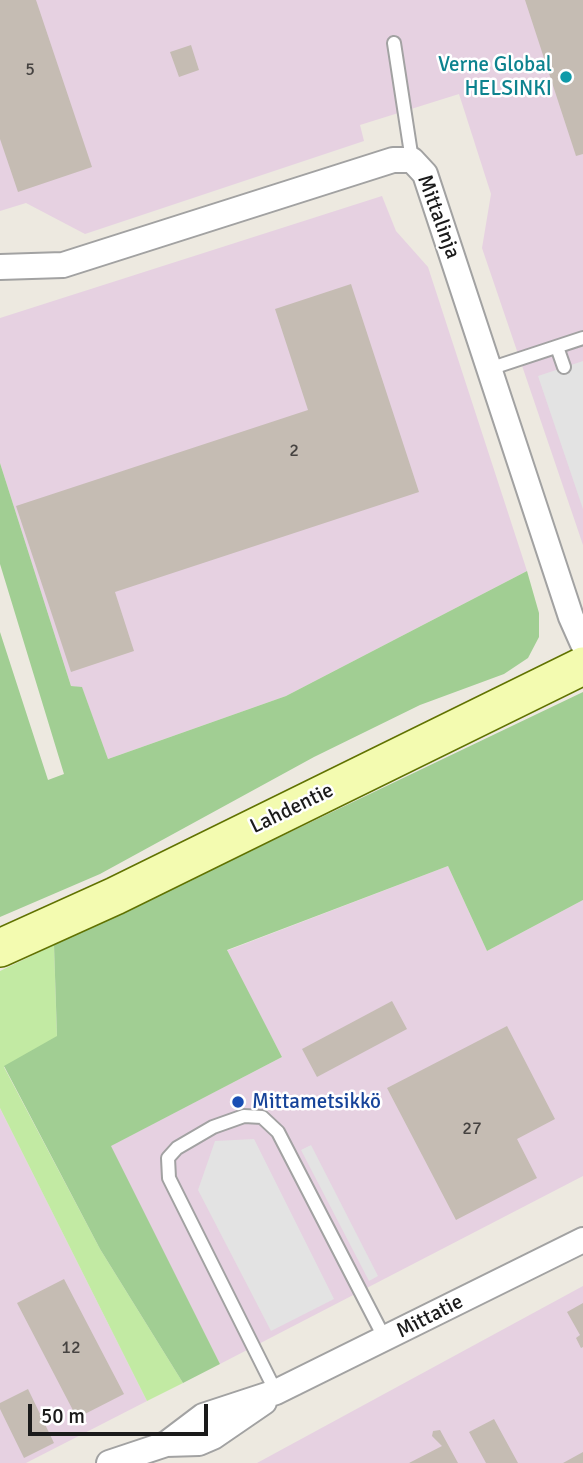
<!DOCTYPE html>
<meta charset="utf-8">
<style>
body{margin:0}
#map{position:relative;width:583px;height:1463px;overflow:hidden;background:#ede9e0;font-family:Signika,sans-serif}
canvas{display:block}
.scale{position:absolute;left:28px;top:1404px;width:180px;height:32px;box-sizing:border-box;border:4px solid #1b1b1b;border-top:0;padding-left:9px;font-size:21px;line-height:24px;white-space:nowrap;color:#1b1b1b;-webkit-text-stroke:5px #fff;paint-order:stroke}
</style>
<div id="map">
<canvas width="583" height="1463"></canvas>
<div class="scale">50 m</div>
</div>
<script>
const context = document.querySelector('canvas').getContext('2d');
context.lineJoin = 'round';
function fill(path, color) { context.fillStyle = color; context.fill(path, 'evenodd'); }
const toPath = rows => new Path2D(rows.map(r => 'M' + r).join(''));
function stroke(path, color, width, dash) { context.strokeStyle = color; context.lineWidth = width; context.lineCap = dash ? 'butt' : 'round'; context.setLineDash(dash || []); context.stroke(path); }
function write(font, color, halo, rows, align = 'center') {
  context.font = font + ' Signika,sans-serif'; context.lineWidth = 5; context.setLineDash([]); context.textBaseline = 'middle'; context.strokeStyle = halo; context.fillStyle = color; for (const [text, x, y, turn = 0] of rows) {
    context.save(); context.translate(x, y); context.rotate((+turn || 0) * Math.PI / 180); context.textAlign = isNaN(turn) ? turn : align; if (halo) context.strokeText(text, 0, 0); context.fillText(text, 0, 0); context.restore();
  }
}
const industrial = toPath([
 [0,0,583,0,583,545,482,248,491,194,459,94,360,125,364,141,85,234,26,203,0,211],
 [382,196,396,231,428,267,527,571,286,696,108,759,82,688,71,686,0,463,0,318],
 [448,866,487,951,583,900,583,1176,220,1364,110,1146,282,1057,226,951],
 [0,1108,147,1401,26,1463,0,1463],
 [583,1286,583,1463,257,1463]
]);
const grass = toPath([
 [54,945,57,1037,4,1067,100,1249,183,1383,147,1401,0,1108,0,971]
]);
const forest = toPath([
 [0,463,71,686,82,687,108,759,286,696,527,571,539,613,539,637,528,658,504,674,420,705,314,757,100,874,0,917,0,632,48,780,64,774,0,564],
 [583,692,583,900,487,951,448,866,227,950,282,1057,111,1146,220,1364,183,1383,100,1249,4,1066,57,1036,54,945]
]);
const parking = toPath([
 [583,361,583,509,538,376],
 [254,1139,334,1299,271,1331,198,1190,215,1141],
 [311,1145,378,1276,369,1281,301,1150]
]);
const building = toPath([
 [0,0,36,0,92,167,18,192,0,139],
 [525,0,583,0,583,154,576,156],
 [191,45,199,70,179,77,170,52],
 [351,284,419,492,115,592,134,651,71,672,16,506,308,410,275,309],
 [392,1001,407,1029,317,1077,302,1049],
 [507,1026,555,1119,517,1139,537,1178,456,1220,387,1088],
 [64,1279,124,1394,77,1418,17,1303],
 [583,1303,583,1347,581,1348,576,1338,580,1335,567,1312],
 [28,1389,54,1443,24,1458,0,1409,0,1403],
 [494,1419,518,1463,486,1463,469,1432],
 [440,1430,458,1463,409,1463,442,1446,432,1436,433,1431],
 [583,1452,583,1463,563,1463]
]);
const service = toPath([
 [394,43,412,160],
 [557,347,564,367],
 [489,369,583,338],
 [276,1392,169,1178,168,1158,177,1148,213,1127,244,1116,262,1117,278,1132,385,1339]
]);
const minor = toPath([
 [0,267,63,265,393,160,412,160,425,174,571,617,583,644],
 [166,1444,203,1416,276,1392,583,1240],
 [109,1463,166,1444,199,1443,213,1437,264,1402]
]);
const secondary = toPath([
 [0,948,115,896,583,666]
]);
const markers = [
 [566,77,7,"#0f9aa8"],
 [238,1102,7,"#1a4fb4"]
];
const numberNames = [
 ["5",30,70],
 ["2",294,451],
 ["27",472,1129],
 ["12",71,1348]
];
const cultureNames = [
 ["Verne Global",552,65],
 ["HELSINKI",552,89]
];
const streetNames = [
 ["Mittalinja",438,217,70],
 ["Lahdentie",292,809,-26],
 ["Mittatie",430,1317,-27]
];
const transitNames = [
 ["Mittametsikkö",252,1102]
];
fill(industrial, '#e6d1e1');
fill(grass, '#c2eaa3');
fill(forest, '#a1ce93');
fill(parking, '#e3e3e3');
fill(building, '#c5bcb3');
stroke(service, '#a2a2a2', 16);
stroke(minor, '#a2a2a2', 28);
stroke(secondary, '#607201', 40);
stroke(service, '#fff', 12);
stroke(minor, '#fff', 24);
stroke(secondary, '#f3fbb0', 37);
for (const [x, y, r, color] of markers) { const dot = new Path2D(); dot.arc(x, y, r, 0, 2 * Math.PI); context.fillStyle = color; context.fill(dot); stroke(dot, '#fff', 2.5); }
write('18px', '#464341', null, numberNames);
write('21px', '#0d838f', '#fff', cultureNames, 'right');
write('21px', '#1b1b1b', '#fff', streetNames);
write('21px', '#164399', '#fff', transitNames, 'left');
</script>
